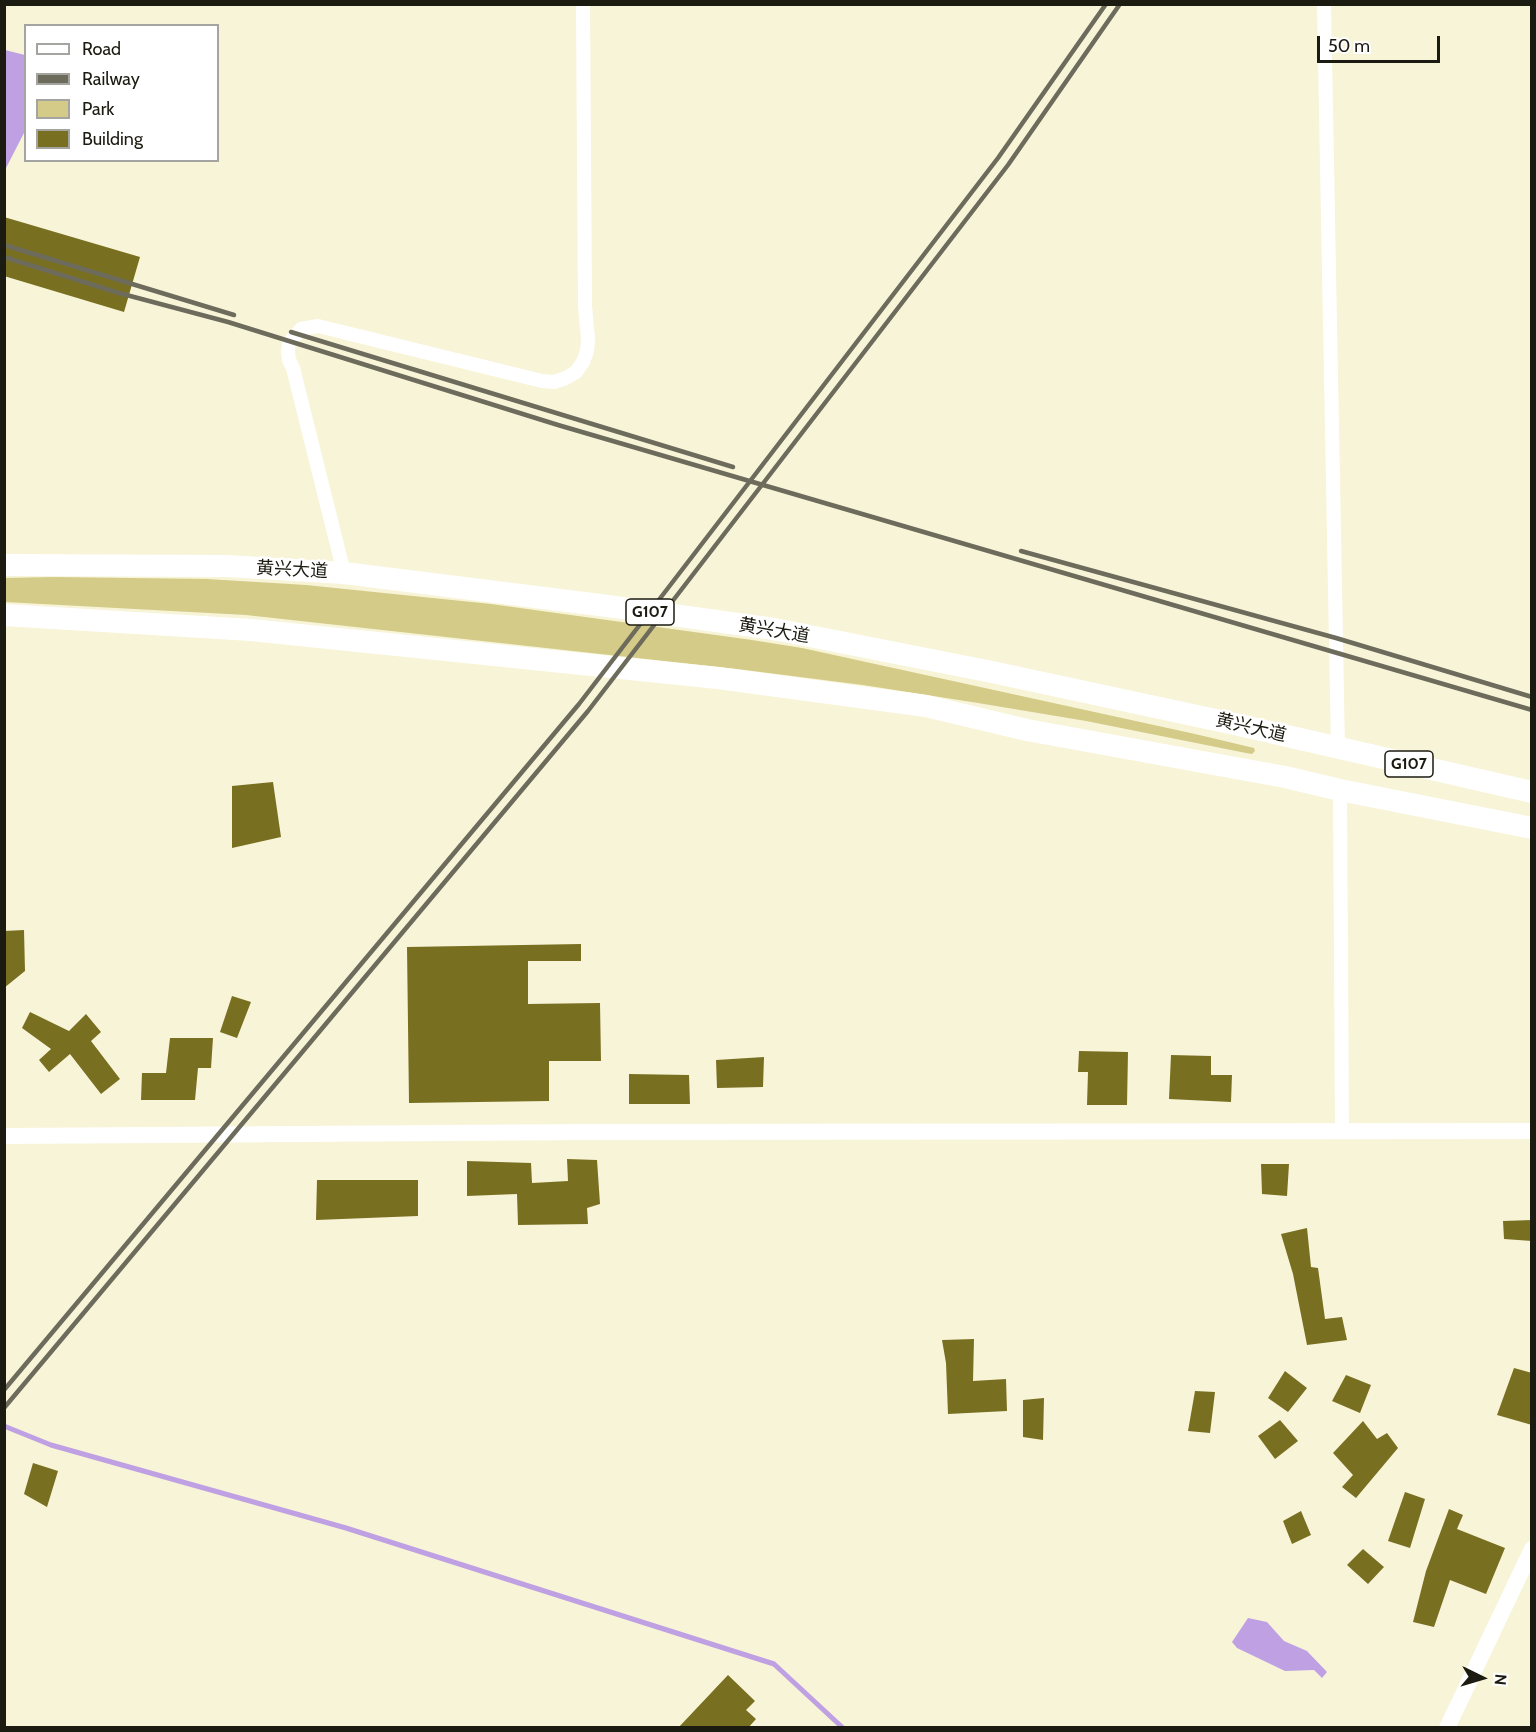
<!DOCTYPE html>
<meta charset="utf-8">
<style>
body{margin:0}
#map{position:relative;width:1536px;height:1732px;overflow:hidden;background:#f8f4d8;font-family:Cabin,sans-serif}
canvas{display:block}
.frame{position:absolute;inset:0;border:6px solid #1c1b11;pointer-events:none}
.legend{position:absolute;left:24px;top:24px;width:195px;height:138px;box-sizing:border-box;background:#fff;border:2px solid #a4a4a0;margin:0;padding:8px 10px;list-style:none;font-size:18px;color:#1c1b11}
.legend li{display:flex;align-items:center;gap:12px;height:30px}
.legend b{width:30px;border:2px solid #a4a4a0}
.north{position:absolute;left:1452px;top:1648px;width:60px;height:60px;-webkit-text-stroke:4px #fff;paint-order:stroke;rotate:95deg;font-size:16px;font-weight:700;line-height:24px;text-align:center;color:#1c1b11}
.north::after{content:'';display:block;margin:auto;width:21px;height:27px;background:#1c1b11;clip-path:polygon(50% 0,100% 100%,50% 72%,0 100%)}
.scale{position:absolute;left:1317px;top:36px;width:123px;height:27px;box-sizing:border-box;border:3px solid #1c1b11;border-top:0;padding-left:8px;font-size:18px;line-height:21px;white-space:nowrap;color:#1c1b11;-webkit-text-stroke:4px #fff;paint-order:stroke}
</style>
<div id="map">
<canvas width="1536" height="1732"></canvas>
<div class="frame"></div>
<ul class="legend">
<li><b style="height:8px;background:#fff"></b>Road</li>
<li><b style="height:8px;background:#6d6b5b"></b>Railway</li>
<li><b style="height:16px;background:#d3cb87"></b>Park</li>
<li><b style="height:16px;background:#796f21"></b>Building</li>
</ul>
<div class="north">N</div>
<div class="scale">50 m</div>
</div>
<script>
const context = document.querySelector('canvas').getContext('2d');
context.lineJoin = 'round';
function fill(path, color) { context.fillStyle = color; context.fill(path, 'evenodd'); }
const toPath = rows => new Path2D(rows.map(r => 'M' + r).join(''));
function stroke(path, color, width, dash) { context.strokeStyle = color; context.lineWidth = width; context.lineCap = dash ? 'butt' : 'round'; context.setLineDash(dash || []); context.stroke(path); }
function write(font, color, halo, rows, align = 'center') {
  context.font = font + ' Cabin,"Noto Sans SC",sans-serif'; context.lineWidth = 5; context.setLineDash([]); context.textBaseline = 'middle'; context.strokeStyle = halo; context.fillStyle = color; for (const [text, x, y, turn = 0] of rows) {
    context.save(); context.translate(x, y); context.rotate((+turn || 0) * Math.PI / 180); context.textAlign = isNaN(turn) ? turn : align; if (halo) context.strokeText(text, 0, 0); context.fillText(text, 0, 0); context.restore();
  }
}
const green = toPath([
 [54,577,207,579,306,585,491,604,752,640,802,648,1195,734,1254,748,1255,751,1252,754,1246,753,1086,721,978,703,863,685,737,669,246,615,5,602,5,578]
]);
const water = toPath([
 [5,50,25,55,26,129,5,170],
 [1248,1618,1267,1622,1284,1641,1307,1651,1327,1672,1322,1678,1314,1670,1285,1671,1237,1648,1232,1642]
]);
const stream = toPath([
 [4,1426,51,1445,346,1528,774,1664,843,1728]
]);
const building = toPath([
 [4,217,140,257,124,312,4,276],
 [273,782,281,837,232,848,232,786],
 [24,930,25,971,4,988,4,931],
 [581,944,581,961,528,961,528,1004,600,1003,601,1061,549,1061,549,1101,409,1103,407,947],
 [232,996,251,1002,237,1038,220,1032],
 [30,1012,69,1031,86,1014,101,1032,91,1041,120,1079,101,1094,70,1054,49,1072,39,1060,51,1049,22,1028],
 [170,1038,213,1038,211,1068,198,1068,195,1100,141,1100,142,1073,166,1073],
 [1079,1051,1128,1052,1127,1105,1087,1105,1088,1072,1078,1072],
 [1171,1055,1211,1056,1211,1075,1232,1075,1231,1102,1169,1099],
 [764,1057,763,1087,717,1088,716,1060],
 [629,1074,689,1075,690,1104,629,1104],
 [567,1159,597,1160,600,1204,587,1208,588,1224,518,1225,517,1194,467,1196,467,1161,531,1163,532,1183,568,1181],
 [1261,1164,1289,1164,1287,1196,1262,1194],
 [317,1180,418,1180,418,1216,316,1220],
 [1532,1220,1532,1241,1504,1239,1503,1221],
 [1307,1228,1311,1267,1318,1268,1325,1319,1342,1317,1347,1340,1307,1345,1293,1274,1281,1234],
 [974,1339,973,1381,1006,1379,1007,1411,948,1414,946,1363,942,1340],
 [1514,1368,1532,1373,1532,1425,1497,1415],
 [1285,1371,1307,1388,1288,1412,1268,1398],
 [1346,1375,1371,1385,1360,1413,1332,1401],
 [1195,1391,1215,1392,1210,1433,1188,1431],
 [1044,1398,1043,1440,1023,1437,1023,1400],
 [1280,1420,1298,1441,1275,1459,1258,1436],
 [1363,1421,1377,1439,1387,1433,1398,1448,1356,1498,1342,1487,1353,1475,1333,1453],
 [33,1463,58,1471,47,1507,24,1494],
 [1405,1492,1425,1499,1410,1548,1388,1541],
 [1449,1509,1463,1515,1457,1529,1505,1548,1486,1594,1450,1580,1434,1627,1413,1622,1426,1571],
 [1301,1511,1311,1535,1292,1544,1283,1521],
 [1363,1549,1384,1567,1368,1584,1347,1565],
 [728,1675,755,1701,746,1710,756,1719,748,1728,678,1728]
]);
const minor = toPath([
 [1324,4,1338,748],
 [344,573,293,368,289,360,288,351,289,343,301,329,318,326,542,381,554,382,566,378,576,372,583,362,587,351,588,339,585,306,583,4],
 [1340,790,1342,1131]
]);
const tertiary = toPath([
 [4,1136,591,1132,1532,1131],
 [1447,1728,1532,1549]
]);
const trunk = toPath([
 [4,565,227,566,344,573,608,606,774,629,992,672,1239,725,1532,792],
 [4,615,251,630,718,678,926,706,1027,730,1285,777,1340,790,1532,828]
]);
const rail = toPath([
 [4,245,234,315],
 [4,257,119,293,228,322,558,425,1532,710],
 [291,332,733,467],
 [1021,551,1336,638,1532,697],
 [4,1390,579,704,998,158,1106,4],
 [4,1408,588,711,1008,165,1120,4]
]);
const shields = [
 [650,612,48],
 [1409,764,48]
];
const shieldNames = [
 ["G107",650,612],
 ["G107",1409,764]
];
const streetNames = [
 ["黄兴大道",292,570,3],
 ["黄兴大道",774,631,10],
 ["黄兴大道",1251,728,13]
];
fill(green, '#d3cb87');
fill(water, '#bfa0e2');
stroke(stream, '#bfa0e2', 5);
fill(building, '#796f21');
stroke(minor, '#fff', 14);
stroke(tertiary, '#fff', 16);
stroke(trunk, '#fff', 22);
stroke(rail, '#6d6b5b', 4.5);
for (const [x, y, w] of shields) { const box = new Path2D(); box.roundRect(x - w / 2, y - 13, w, 26, 4.5); context.fillStyle = '#fff'; context.fill(box); stroke(box, '#1c1b11', 1.5); }
write('bold 16px', '#1c1b11', null, shieldNames);
write('18px', '#1c1b11', '#fff', streetNames);
</script>
